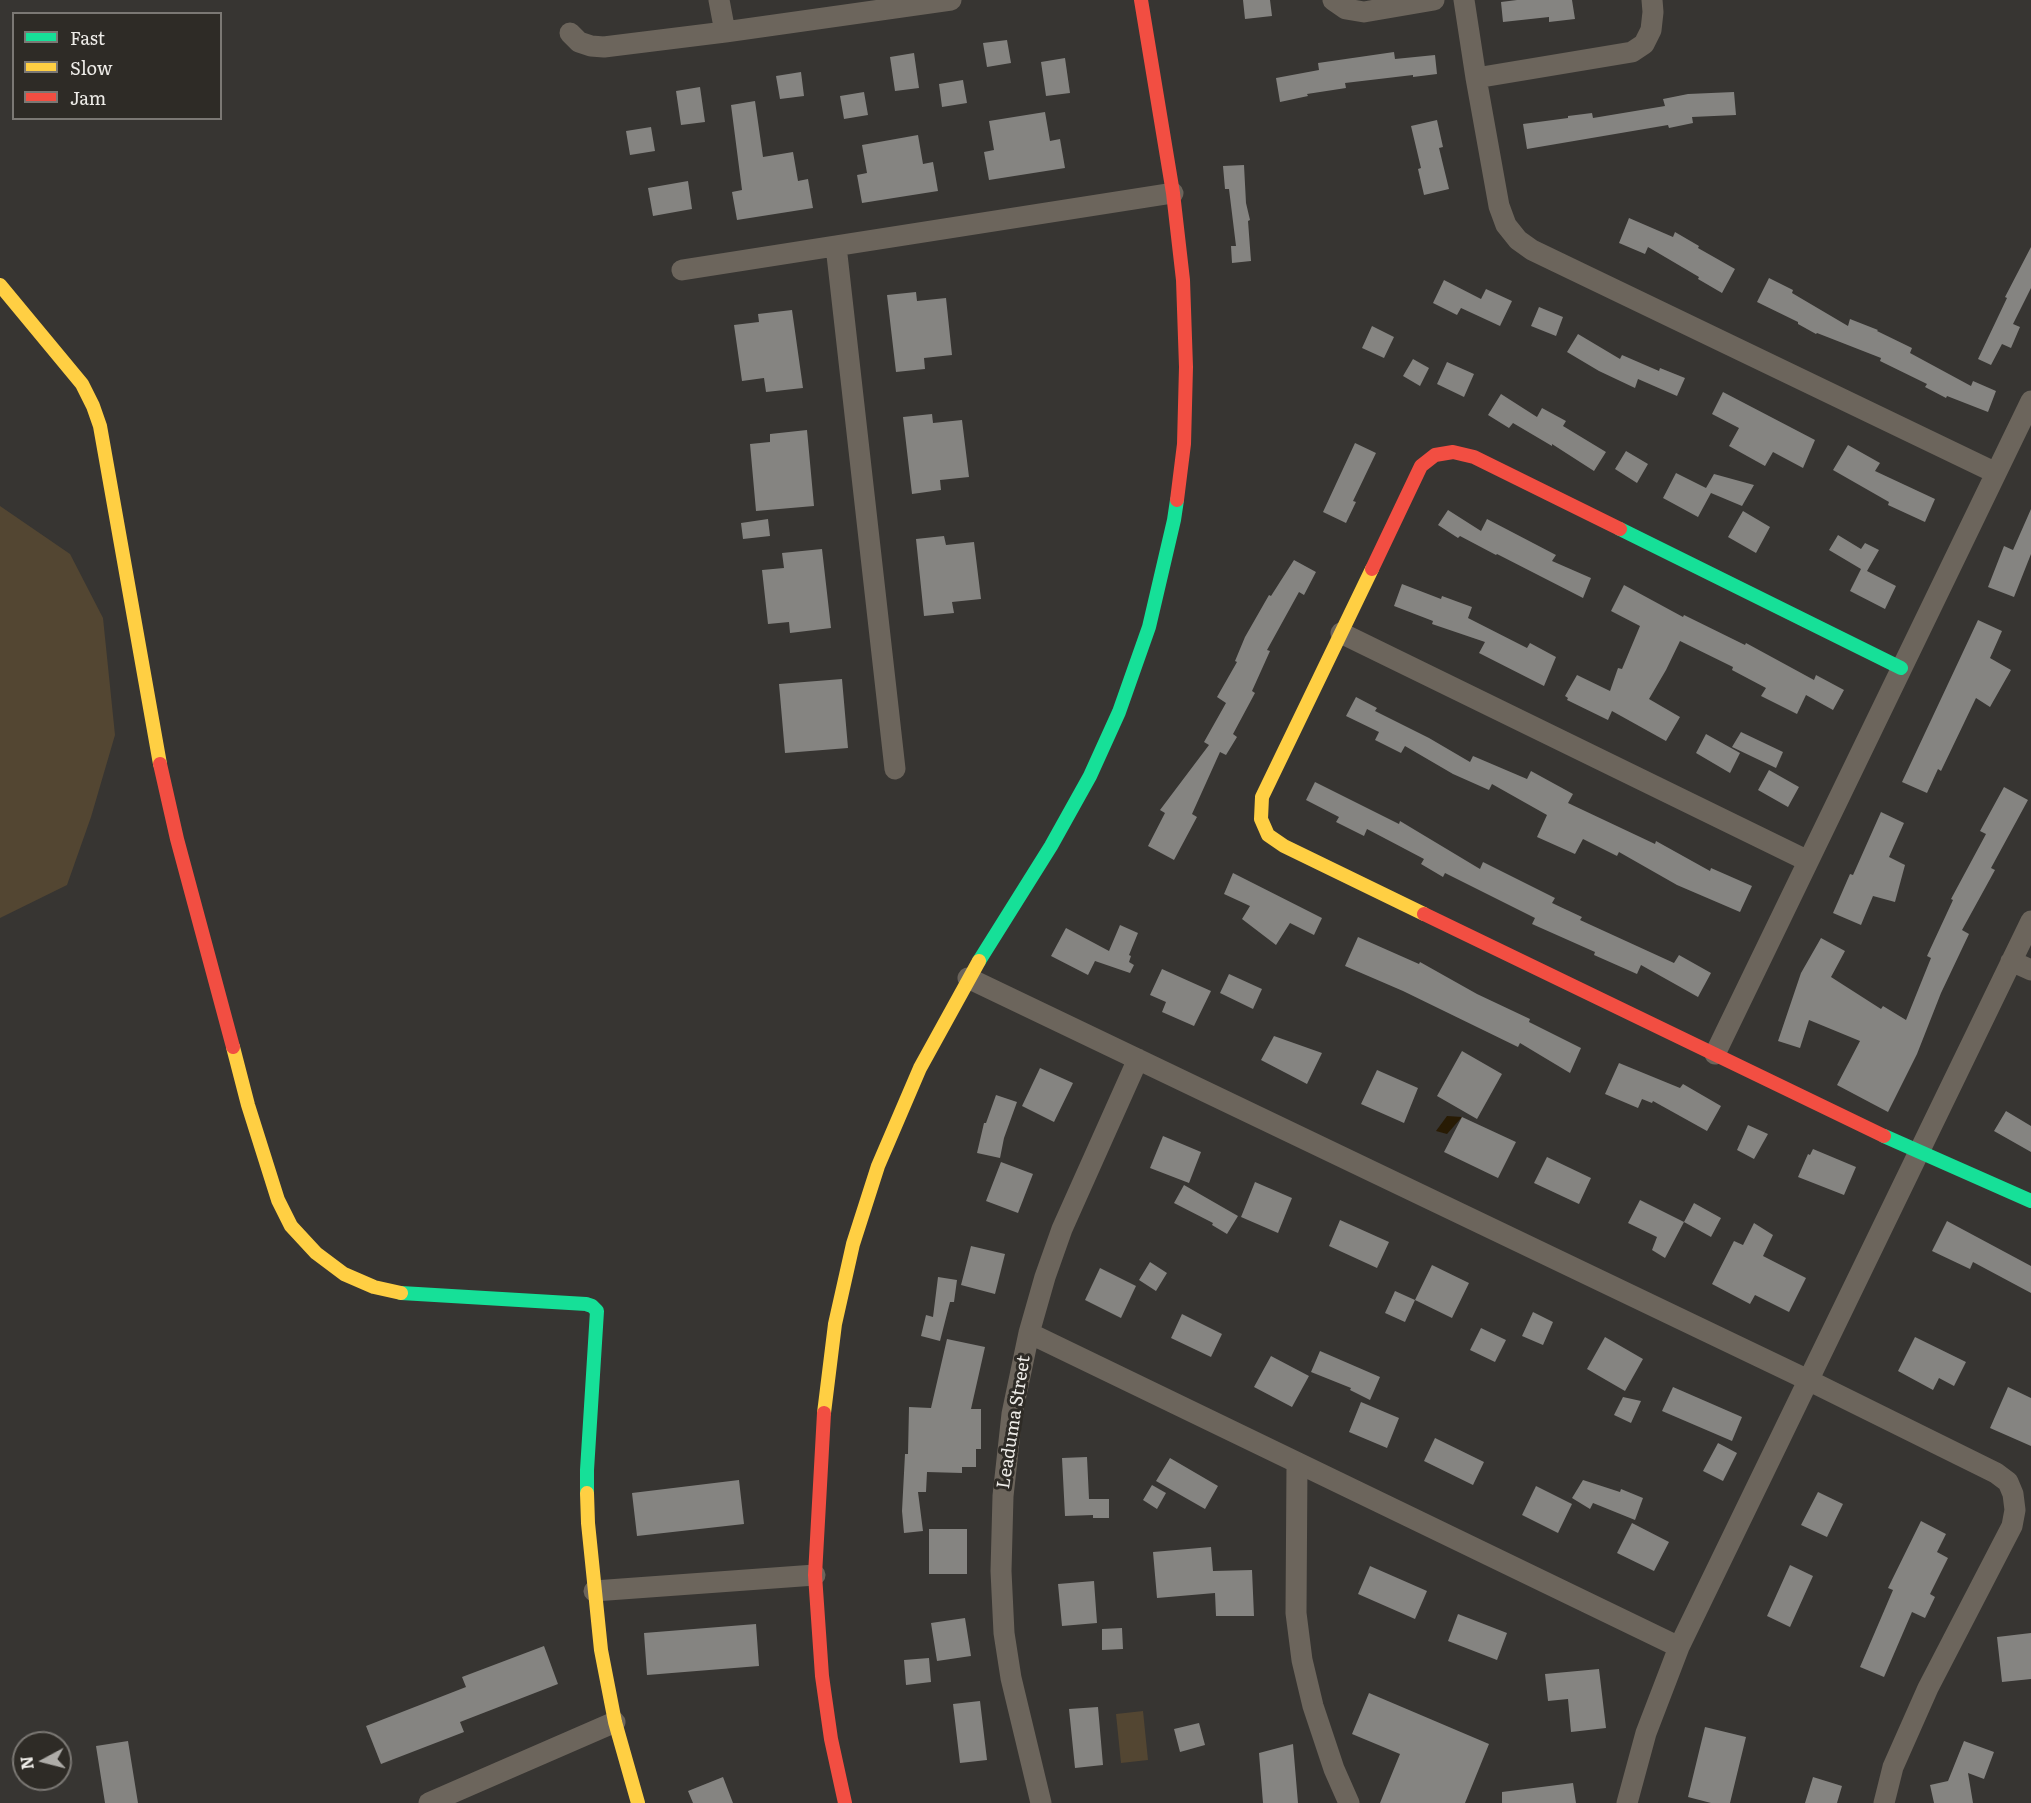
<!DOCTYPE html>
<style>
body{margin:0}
#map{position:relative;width:2031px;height:1803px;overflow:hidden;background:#373532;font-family:Literata,serif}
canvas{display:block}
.legend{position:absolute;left:12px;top:12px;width:210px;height:108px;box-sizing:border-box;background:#2e2b26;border:2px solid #7b7874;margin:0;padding:8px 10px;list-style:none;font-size:18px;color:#eeece8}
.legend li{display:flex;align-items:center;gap:12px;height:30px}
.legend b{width:30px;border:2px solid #7b7874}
.north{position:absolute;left:12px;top:1731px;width:60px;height:60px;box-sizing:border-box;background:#2e2b26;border:2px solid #7b7874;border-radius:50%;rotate:263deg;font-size:16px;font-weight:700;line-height:24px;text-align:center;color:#eeece8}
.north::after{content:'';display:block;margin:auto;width:21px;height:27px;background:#aeaca8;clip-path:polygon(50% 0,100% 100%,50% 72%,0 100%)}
</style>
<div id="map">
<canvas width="2031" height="1803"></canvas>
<ul class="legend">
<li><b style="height:8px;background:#16e098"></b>Fast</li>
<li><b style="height:8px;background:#ffcf43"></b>Slow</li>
<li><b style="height:8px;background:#f24e42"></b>Jam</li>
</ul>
<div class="north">N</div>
</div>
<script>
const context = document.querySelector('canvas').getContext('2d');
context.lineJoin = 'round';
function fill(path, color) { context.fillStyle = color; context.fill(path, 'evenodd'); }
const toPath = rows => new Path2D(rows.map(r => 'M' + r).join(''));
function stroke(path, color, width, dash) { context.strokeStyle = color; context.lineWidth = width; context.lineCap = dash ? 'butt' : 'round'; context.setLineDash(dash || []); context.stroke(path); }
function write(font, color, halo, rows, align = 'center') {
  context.font = font + ' Literata,serif'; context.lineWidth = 6; context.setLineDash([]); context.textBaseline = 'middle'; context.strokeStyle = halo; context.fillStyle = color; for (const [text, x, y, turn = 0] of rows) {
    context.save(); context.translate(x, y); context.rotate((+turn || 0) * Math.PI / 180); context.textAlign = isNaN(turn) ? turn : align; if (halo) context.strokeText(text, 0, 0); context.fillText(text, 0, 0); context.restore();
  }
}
const green = toPath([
 [0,506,70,554,103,618,115,735,91,817,67,885,0,918],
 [1143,1711,1148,1760,1121,1763,1116,1714]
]);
const water = toPath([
 [1447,1116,1462,1117,1447,1134,1436,1131]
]);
const building = toPath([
 [1243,0,1270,0,1272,16,1245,19],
 [1517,0,1572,0,1575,19,1549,22,1549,17,1503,22,1501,2],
 [1007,40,1011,63,987,67,983,43],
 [1394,52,1395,59,1435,55,1437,74,1413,77,1413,75,1345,83,1346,88,1307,94,1308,96,1280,102,1276,78,1319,70,1318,63],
 [914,53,919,88,895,91,890,57],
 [1065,58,1070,93,1046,96,1041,62],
 [801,72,804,96,780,99,776,76],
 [963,80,967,103,942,107,939,84],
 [700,87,705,122,681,125,676,91],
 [864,92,868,115,844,119,840,96],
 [1734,92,1736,115,1692,117,1693,123,1669,128,1668,125,1527,149,1523,124,1568,118,1568,116,1592,113,1593,118,1665,106,1663,99,1688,94],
 [755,101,763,157,793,152,798,181,808,179,813,208,737,220,732,192,742,190,731,105],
 [1045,112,1050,141,1060,139,1065,168,989,180,984,152,994,150,989,121],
 [1437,120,1443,147,1439,148,1449,189,1424,195,1418,169,1421,168,1411,126],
 [651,127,655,151,630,155,626,131],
 [918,135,923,164,933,162,938,191,862,203,857,175,867,173,862,145],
 [1244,165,1246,203,1250,220,1248,221,1251,261,1232,263,1231,246,1236,246,1229,189,1225,189,1223,166],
 [688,181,692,209,653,216,648,188],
 [1629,218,1673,237,1675,232,1699,246,1698,248,1735,269,1722,293,1698,279,1699,277,1648,247,1645,254,1619,243],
 [2031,247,2031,288,2013,324,2020,327,2011,348,2002,344,1991,365,1978,359,2007,298,2005,297],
 [1769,278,1793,290,1792,293,1848,326,1850,319,1878,330,1877,331,1912,348,1910,353,1971,386,1973,381,1996,391,1988,412,1947,396,1946,398,1925,387,1927,384,1880,361,1881,358,1817,333,1816,334,1798,324,1798,322,1757,302],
 [1444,280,1481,299,1486,289,1512,301,1500,326,1461,308,1457,315,1433,303],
 [916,292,917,301,946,298,952,355,924,358,925,369,896,372,887,295],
 [1539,307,1563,317,1556,336,1531,326],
 [792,310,803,388,766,392,764,378,742,381,734,325,759,322,758,314],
 [1372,326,1394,337,1384,358,1362,348],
 [1578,334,1620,359,1622,355,1659,371,1660,368,1685,378,1677,396,1638,379,1635,388,1599,371,1567,352],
 [1413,359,1429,368,1420,386,1403,376],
 [1447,362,1474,374,1464,397,1437,384],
 [1723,392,1815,440,1803,468,1773,452,1765,466,1729,446,1739,428,1712,414],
 [1501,394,1537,417,1542,408,1566,421,1563,426,1606,452,1594,471,1552,444,1552,446,1513,423,1509,428,1488,415],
 [932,414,933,423,962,420,969,477,940,480,941,490,912,494,903,417],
 [807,430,814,506,756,511,750,444,770,442,770,434],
 [1355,443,1376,453,1353,501,1356,502,1346,523,1323,512],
 [1848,445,1880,463,1875,471,1935,499,1925,522,1888,505,1889,502,1833,470],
 [1626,451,1648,464,1637,483,1615,469],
 [1676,473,1706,488,1714,474,1754,485,1742,506,1711,493,1698,517,1663,498],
 [2031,509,2031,554,2014,597,1988,587,2004,546,2013,550],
 [1448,510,1481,531,1487,519,1556,555,1552,561,1591,578,1583,598,1497,554,1496,555,1460,536,1458,538,1438,525],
 [1743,511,1770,527,1756,553,1728,537],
 [768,519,770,536,743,539,741,523],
 [1838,535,1861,549,1865,543,1879,550,1867,571,1896,586,1885,609,1850,591,1861,569,1829,550],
 [944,536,946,545,974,542,981,599,952,602,954,613,924,616,916,539],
 [822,549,831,628,790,633,789,622,768,624,762,570,784,568,782,553],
 [1294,560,1316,572,1304,595,1299,592,1267,650,1270,651,1252,691,1255,693,1233,734,1237,737,1226,755,1220,752,1192,814,1197,817,1174,860,1148,846,1165,813,1160,810,1209,745,1204,742,1226,703,1217,697,1237,662,1235,661,1245,637,1269,595,1271,596],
 [1402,584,1441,599,1442,596,1472,607,1468,618,1527,648,1530,643,1556,657,1544,686,1479,653,1485,642,1432,624,1433,621,1394,606],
 [1624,585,1683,617,1684,615,1745,645,1746,643,1814,680,1816,675,1844,690,1833,710,1806,695,1797,714,1761,696,1766,688,1732,670,1733,667,1680,641,1666,670,1649,699,1680,717,1666,741,1612,711,1608,720,1567,700,1568,698,1565,696,1577,675,1610,691,1618,668,1622,669,1640,626,1611,611],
 [1978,620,2002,631,1990,658,2011,670,1990,707,1976,698,1941,771,1938,769,1927,793,1902,782],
 [842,679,848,748,785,753,779,684],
 [1356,697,1377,708,1375,711,1429,738,1470,762,1473,756,1527,779,1531,771,1573,794,1568,803,1655,844,1656,841,1710,871,1711,868,1752,886,1740,912,1677,885,1619,852,1617,856,1583,839,1575,854,1537,837,1547,815,1492,784,1489,790,1453,774,1405,746,1401,753,1375,740,1379,732,1346,716],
 [1741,732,1783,752,1776,768,1732,747],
 [1706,734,1740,753,1730,773,1696,753],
 [1769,770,1799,787,1788,807,1758,790],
 [1315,782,1399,824,1400,821,1480,869,1483,862,1555,898,1552,903,1582,917,1580,920,1674,963,1679,955,1711,973,1698,997,1641,965,1637,974,1594,955,1595,952,1532,924,1535,918,1445,873,1443,877,1421,864,1424,859,1367,829,1364,836,1336,822,1339,817,1306,800],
 [2004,787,2028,800,1991,868,1995,870,1962,930,1969,934,1941,993,1917,1054,1888,1112,1837,1085,1860,1041,1809,1020,1800,1048,1778,1041,1801,973,1821,938,1845,951,1831,977,1881,1009,1883,1006,1906,1020,1931,958,1927,956,1953,900,1951,899,1986,834,1980,831],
 [1881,812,1904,823,1889,857,1905,865,1895,902,1873,896,1861,925,1833,913,1850,874,1853,875],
 [1233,873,1322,918,1314,935,1290,923,1276,945,1242,919,1250,906,1224,894],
 [1120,925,1138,933,1129,955,1131,956,1129,962,1134,965,1130,973,1095,961,1088,975,1051,956,1066,928,1109,951],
 [1358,937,1419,964,1420,962,1477,994,1530,1019,1529,1022,1581,1048,1570,1073,1520,1043,1518,1047,1403,991,1345,966],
 [1162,969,1211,991,1194,1026,1162,1012,1166,1002,1150,995],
 [1229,974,1262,989,1253,1009,1220,993],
 [1274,1036,1322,1053,1307,1084,1261,1060],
 [1462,1051,1502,1074,1477,1119,1437,1096],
 [1619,1063,1680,1088,1683,1084,1721,1106,1707,1131,1653,1101,1652,1103,1642,1099,1638,1108,1605,1094],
 [1040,1068,1073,1083,1054,1122,1022,1106],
 [1377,1070,1418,1088,1404,1123,1361,1104],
 [996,1095,1017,1102,1004,1138,1000,1158,977,1153,984,1123,986,1123],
 [2006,1111,2031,1126,2031,1152,1994,1131],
 [1462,1117,1516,1142,1498,1178,1444,1152],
 [1748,1125,1768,1134,1754,1159,1737,1150],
 [1163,1136,1201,1152,1189,1183,1150,1168],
 [1813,1149,1856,1167,1844,1195,1798,1177,1808,1154,1810,1155],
 [1547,1157,1591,1178,1579,1204,1534,1183],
 [1001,1162,1033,1174,1018,1213,986,1201],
 [1255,1182,1292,1198,1278,1233,1241,1217],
 [1184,1185,1238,1216,1227,1234,1212,1225,1213,1223,1174,1203],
 [1640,1200,1684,1222,1665,1258,1652,1250,1657,1237,1628,1223],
 [1694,1203,1721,1218,1711,1237,1684,1222],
 [1340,1220,1389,1242,1377,1268,1329,1246],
 [1947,1221,2031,1266,2031,1293,1973,1262,1970,1269,1932,1251],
 [1754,1223,1773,1235,1763,1256,1806,1278,1789,1312,1755,1295,1750,1304,1712,1284,1734,1241,1743,1245],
 [971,1246,1005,1254,995,1294,961,1285],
 [1150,1262,1167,1273,1156,1291,1139,1280],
 [1432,1265,1469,1283,1452,1318,1415,1300],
 [1100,1268,1136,1286,1121,1318,1085,1300],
 [938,1277,957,1280,954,1302,950,1302,940,1341,921,1336,926,1315,933,1317],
 [1395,1291,1415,1300,1405,1322,1385,1313],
 [1533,1312,1553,1322,1543,1345,1522,1336],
 [1182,1314,1222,1334,1211,1357,1171,1338],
 [1481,1328,1506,1340,1495,1362,1470,1350],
 [1605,1337,1643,1359,1625,1391,1587,1369],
 [1915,1337,1966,1362,1954,1386,1939,1378,1933,1390,1898,1371],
 [947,1339,985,1347,971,1409,981,1409,981,1449,976,1449,976,1467,962,1467,962,1473,927,1472,926,1492,918,1492,923,1531,904,1533,902,1511,905,1454,908,1454,909,1407,931,1408],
 [1320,1351,1380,1377,1370,1400,1350,1390,1351,1388,1311,1372],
 [1271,1356,1309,1376,1292,1407,1254,1387],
 [1673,1387,1742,1417,1732,1441,1662,1411],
 [2008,1387,2031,1398,2031,1446,1990,1428],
 [1623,1397,1641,1401,1631,1423,1614,1415],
 [1361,1402,1399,1418,1387,1448,1349,1432],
 [1435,1438,1484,1462,1473,1485,1424,1461],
 [1718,1443,1737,1453,1723,1481,1703,1471],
 [1087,1457,1089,1499,1109,1499,1109,1518,1093,1518,1093,1515,1065,1516,1062,1458],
 [1170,1458,1218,1486,1205,1509,1156,1481],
 [739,1480,744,1524,637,1536,632,1493],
 [1583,1480,1620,1492,1621,1489,1643,1498,1635,1520,1593,1503,1590,1509,1572,1498],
 [1152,1485,1166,1493,1157,1509,1143,1500],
 [1536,1486,1572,1504,1558,1533,1522,1515],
 [1818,1492,1843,1504,1827,1537,1801,1525],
 [1921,1521,1946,1534,1937,1552,1948,1558,1930,1594,1935,1597,1925,1618,1912,1612,1884,1677,1860,1667,1893,1590,1888,1588],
 [1632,1523,1669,1542,1654,1571,1617,1553],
 [929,1529,967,1529,967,1574,929,1574],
 [1211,1547,1213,1571,1252,1570,1254,1616,1216,1616,1215,1593,1157,1598,1153,1552],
 [1790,1565,1813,1576,1790,1627,1767,1616],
 [1370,1566,1427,1591,1415,1619,1358,1594],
 [1094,1581,1097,1623,1062,1626,1058,1584],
 [1458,1614,1507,1633,1497,1660,1448,1641],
 [965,1618,971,1656,937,1661,931,1623],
 [756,1624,759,1666,647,1675,644,1633],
 [1122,1628,1123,1649,1102,1650,1102,1629],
 [2031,1633,2031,1679,2002,1682,1997,1637],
 [544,1646,558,1684,460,1722,464,1732,381,1764,366,1726,466,1687,462,1677],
 [929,1658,931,1682,906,1685,904,1660],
 [1599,1669,1606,1728,1571,1732,1568,1699,1548,1701,1545,1674],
 [1369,1693,1489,1744,1465,1803,1380,1803,1400,1754,1352,1734],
 [980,1701,987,1760,960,1763,953,1704],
 [1098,1707,1103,1765,1075,1768,1069,1709],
 [1199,1723,1205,1745,1180,1752,1174,1729],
 [1705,1727,1746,1737,1730,1803,1711,1803,1688,1797],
 [128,1741,138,1803,105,1803,96,1746],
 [1964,1741,1994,1752,1984,1779,1968,1773,1973,1803,1934,1803,1930,1785,1948,1781],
 [1293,1744,1298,1803,1263,1803,1259,1753],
 [723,1777,733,1803,693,1803,688,1791],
 [1813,1777,1842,1786,1837,1803,1805,1803],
 [1573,1783,1576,1803,1502,1803,1502,1792]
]);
const street = toPath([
 [719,0,725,32,951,0],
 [1333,0,1346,9,1364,12,1434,0],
 [1464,0,1476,78,1499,206,1506,225,1518,240,1532,250,1996,473],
 [570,33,579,42,591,46,604,47,725,32],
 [1476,78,1632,52,1644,44,1651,30,1653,12,1652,0],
 [836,246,895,769],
 [682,270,1173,193],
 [1341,633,1808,861],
 [2011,961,2031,970],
 [968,978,1808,1380,1996,1473,2008,1482,2013,1494,2015,1510,2012,1526,1928,1688,1893,1767,1884,1803],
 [1715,1054,2031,401],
 [1029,1333,1679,1647],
 [1297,1463,1296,1613,1302,1660,1313,1706,1334,1769,1349,1803],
 [594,1591,815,1575],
 [429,1803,615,1722],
 [1041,1803,1011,1678,1004,1633,1001,1571,1003,1496,1012,1414,1029,1333,1045,1277,1062,1229,1138,1059],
 [1627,1803,1646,1733,1679,1647,2031,921]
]);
const fast = toPath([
 [1620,529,1901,668],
 [979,961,1051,846,1090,776,1119,712,1149,627,1174,520,1177,500],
 [1884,1136,2031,1201],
 [401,1293,586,1304,592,1306,597,1311,587,1470,587,1493]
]);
const slow = toPath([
 [0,285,82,384,93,406,100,426,160,764],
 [1372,569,1262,797,1261,819,1268,835,1284,846,1424,914],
 [233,1047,248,1105,278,1200,291,1226,316,1253,344,1274,374,1287,401,1293],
 [824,1413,835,1324,853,1244,878,1166,920,1068,979,961],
 [587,1493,588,1523,601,1650,615,1722,638,1803]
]);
const jam = toPath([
 [1141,0,1173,193,1183,280,1186,367,1184,444,1177,500],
 [1372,569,1421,466,1435,455,1453,452,1474,457,1620,529],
 [160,764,177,839,233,1047],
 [1424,914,1884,1136],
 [824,1413,815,1575,822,1676,831,1739,845,1803]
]);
const streetNames = [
 ["Leaduma Street",1014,1422,-81]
];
fill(green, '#534632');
fill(water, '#281b04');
fill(building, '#858481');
stroke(street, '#6c655c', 21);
stroke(fast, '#16e098', 14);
stroke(slow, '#ffcf43', 14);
stroke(jam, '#f24e42', 14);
write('18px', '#eeece8', '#2e2b26', streetNames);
</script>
